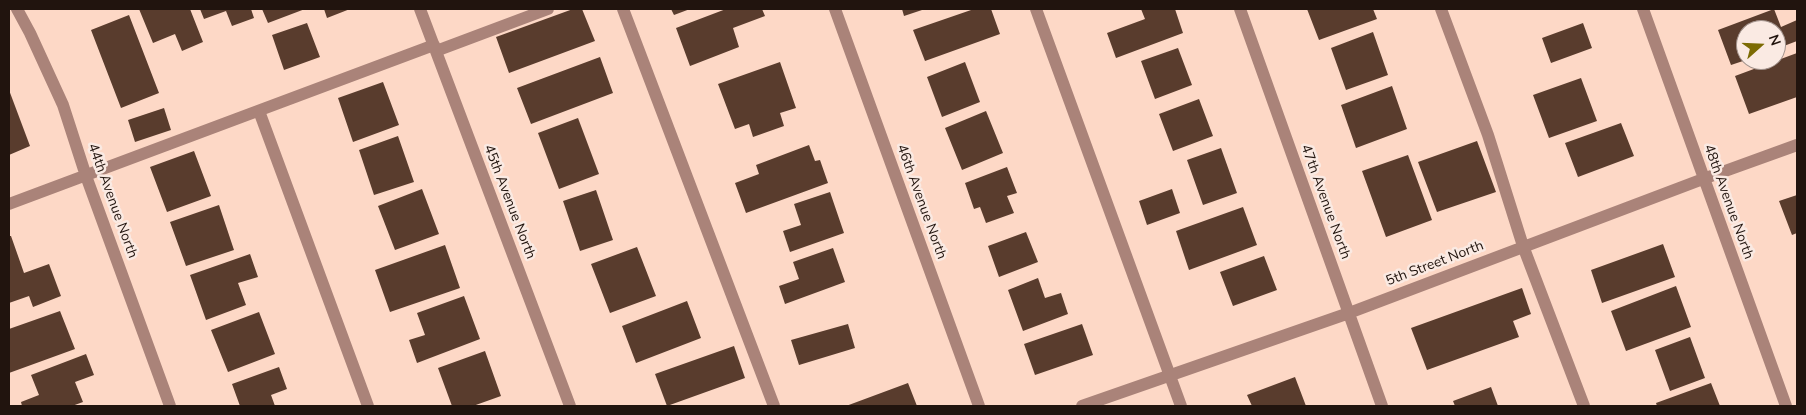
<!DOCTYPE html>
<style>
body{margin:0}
#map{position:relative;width:1806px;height:415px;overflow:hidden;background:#fdd8c6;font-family:"Nunito Sans",sans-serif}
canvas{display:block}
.frame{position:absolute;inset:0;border:10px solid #21140e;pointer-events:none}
.north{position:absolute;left:1736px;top:20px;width:50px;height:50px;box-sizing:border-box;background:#faeae3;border:1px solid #a3948e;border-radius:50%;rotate:70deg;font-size:14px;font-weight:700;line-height:20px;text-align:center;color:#21140e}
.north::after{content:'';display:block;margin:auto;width:18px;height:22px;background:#7c6b04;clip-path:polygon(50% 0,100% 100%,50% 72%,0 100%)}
</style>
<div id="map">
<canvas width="1806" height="415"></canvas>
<div class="frame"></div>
<div class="north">N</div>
</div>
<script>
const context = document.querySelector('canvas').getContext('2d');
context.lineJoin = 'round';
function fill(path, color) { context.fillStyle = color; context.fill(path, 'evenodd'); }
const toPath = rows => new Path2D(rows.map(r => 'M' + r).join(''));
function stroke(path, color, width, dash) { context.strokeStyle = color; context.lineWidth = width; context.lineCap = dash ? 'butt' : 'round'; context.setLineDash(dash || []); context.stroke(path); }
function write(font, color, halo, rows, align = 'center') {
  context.font = font + ' "Nunito Sans",sans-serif'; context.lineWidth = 5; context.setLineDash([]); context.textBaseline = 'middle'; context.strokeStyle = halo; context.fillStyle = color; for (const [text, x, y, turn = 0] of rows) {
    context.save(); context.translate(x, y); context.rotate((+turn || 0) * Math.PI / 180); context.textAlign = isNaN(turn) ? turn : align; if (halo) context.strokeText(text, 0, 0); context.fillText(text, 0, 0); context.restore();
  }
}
const building = toPath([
 [139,9,190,9,203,42,182,51,175,34,153,43],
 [200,9,251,9,254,18,232,26,226,11,204,19],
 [262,9,305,9,268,23],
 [324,9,350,9,327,18],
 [573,9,582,9,595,41,509,73,496,37],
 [671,9,690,9,674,15],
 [726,9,762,9,765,16,733,28,739,47,690,66,676,28],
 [902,9,925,9,904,16],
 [974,9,991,9,1000,34,925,61,913,30],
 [1141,9,1175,9,1183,33,1116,58,1107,33,1145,19],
 [1307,9,1373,9,1377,19,1319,40],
 [1774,9,1781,27,1797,20,1797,41,1776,49,1776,30,1746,30,1746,60,1731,65,1718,30],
 [129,15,159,93,121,108,91,30],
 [307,23,320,57,284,70,272,35],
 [1583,23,1592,48,1551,63,1542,38],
 [1373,32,1388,75,1346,90,1331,48],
 [1178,48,1192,85,1155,99,1141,61],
 [1797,53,1797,97,1749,114,1735,76],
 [600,57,613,93,531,124,517,88],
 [780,62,796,108,780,113,784,126,753,137,749,124,735,129,718,84],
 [965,62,980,102,942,117,927,77],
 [1581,78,1597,121,1549,138,1533,95],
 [383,82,399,125,353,142,338,98],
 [1392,86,1407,129,1356,148,1341,105],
 [9,90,30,146,9,155],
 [1199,99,1213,136,1173,151,1159,114],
 [164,108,171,130,135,142,128,120],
 [986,111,1003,153,962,170,945,128],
 [578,118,599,174,559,189,538,133],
 [1621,123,1634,156,1578,177,1565,143],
 [398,136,414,182,374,195,359,150],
 [1477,141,1496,192,1437,212,1418,162],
 [809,145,815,161,820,160,828,183,746,213,735,183,759,174,756,165],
 [1221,148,1237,193,1203,205,1187,160],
 [194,151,211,196,167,212,150,167],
 [1408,155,1432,220,1386,237,1362,171],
 [1007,167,1017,193,1007,196,1014,213,986,223,980,207,974,209,965,183],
 [422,189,439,234,395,250,378,206],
 [1172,189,1180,213,1147,225,1139,201],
 [596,190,613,240,580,251,563,201],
 [830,192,844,233,790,252,783,231,801,225,794,204],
 [1797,195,1797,233,1792,235,1779,201],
 [219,205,234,250,186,266,170,222],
 [1243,207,1257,245,1189,270,1176,231],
 [1026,232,1038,262,999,277,988,246],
 [9,236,11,236,24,273,49,264,61,296,33,307,29,296,9,303],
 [1663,244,1675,277,1602,303,1591,270],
 [445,245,460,288,390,312,375,270],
 [637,247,656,296,610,313,591,264],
 [833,248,845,282,785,304,779,286,799,279,793,262],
 [250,254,258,277,238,283,246,305,206,320,190,275],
 [1264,256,1277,290,1233,306,1220,272],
 [1038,278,1045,298,1061,293,1068,314,1023,331,1008,290],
 [1676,286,1691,327,1626,351,1611,311],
 [1522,288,1531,314,1513,321,1519,337,1427,370,1411,328],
 [464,296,480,339,417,363,409,340,425,335,417,313],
 [687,301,701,338,636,363,622,326],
 [60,311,75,349,9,373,9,329],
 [259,312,275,354,228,372,211,330],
 [848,324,855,348,799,365,791,340],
 [1082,324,1093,355,1035,375,1024,344],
 [1690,337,1705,378,1670,391,1655,350],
 [734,346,745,378,667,406,655,374],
 [485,351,501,396,473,406,452,406,438,368],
 [86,354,94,375,75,382,83,402,72,406,22,406,21,402,39,395,31,375],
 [279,367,287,389,271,395,275,406,240,406,232,384],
 [1295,377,1306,406,1252,406,1247,395],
 [908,383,917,406,846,406],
 [1711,383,1720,406,1657,406,1656,403],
 [1491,387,1498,406,1455,406,1453,401]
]);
const minor = toPath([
 [17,9,30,33,63,105,86,176,170,406],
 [420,9,570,406],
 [623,9,774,406],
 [835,9,979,406],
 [1036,9,1181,406],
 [1240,9,1382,406],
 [1441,9,1488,135,1523,246,1584,406],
 [1643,9,1786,406],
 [436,51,548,9],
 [259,111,368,406],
 [9,204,434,45],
 [1082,406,1349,313,1703,179,1797,145]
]);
const streetNames = [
 ["44th Avenue North",112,201,70],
 ["45th Avenue North",509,202,69],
 ["46th Avenue North",921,202,70],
 ["47th Avenue North",1325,202,70],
 ["48th Avenue North",1728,202,70],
 ["5th Street North",1435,264,-21]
];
fill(building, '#593c2d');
stroke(minor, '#aa8379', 12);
write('14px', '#21140e', '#faeae3', streetNames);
</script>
